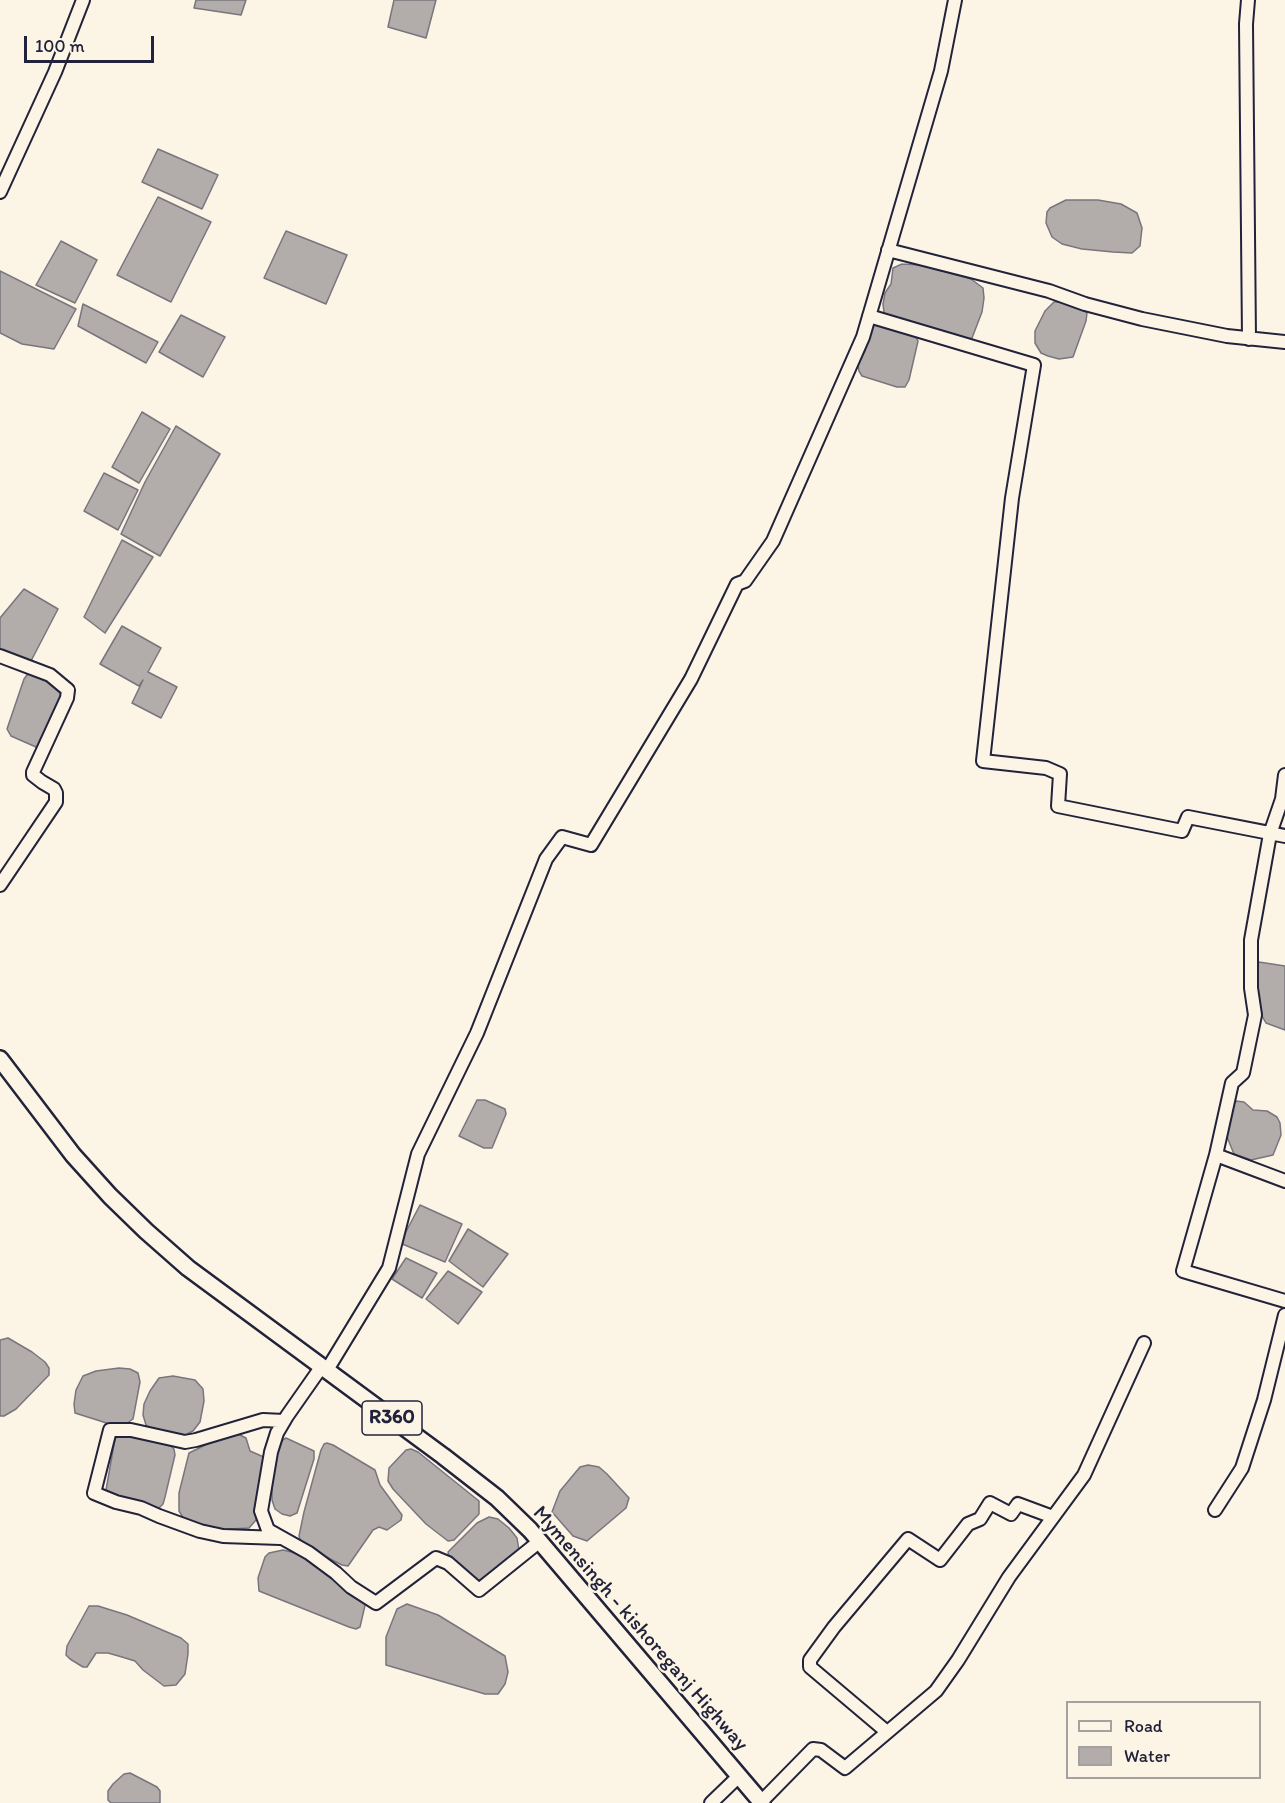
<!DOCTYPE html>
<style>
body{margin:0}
#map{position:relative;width:1285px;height:1803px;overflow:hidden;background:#fcf5e5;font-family:Itim,sans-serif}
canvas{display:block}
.legend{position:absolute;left:1066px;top:1701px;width:195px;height:78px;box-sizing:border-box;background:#fcf5e5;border:2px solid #a5a1a1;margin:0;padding:8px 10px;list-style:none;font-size:18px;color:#22223b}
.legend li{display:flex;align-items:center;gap:12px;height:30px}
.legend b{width:30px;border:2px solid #a5a1a1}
.scale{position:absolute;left:24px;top:36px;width:130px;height:27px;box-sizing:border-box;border:3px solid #22223b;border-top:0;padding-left:8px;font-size:18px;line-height:21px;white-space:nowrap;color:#22223b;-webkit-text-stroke:4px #fcf5e5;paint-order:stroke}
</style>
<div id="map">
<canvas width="1285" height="1803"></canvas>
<ul class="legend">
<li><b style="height:8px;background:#fcf5e5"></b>Road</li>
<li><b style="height:16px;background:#b2adab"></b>Water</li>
</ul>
<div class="scale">100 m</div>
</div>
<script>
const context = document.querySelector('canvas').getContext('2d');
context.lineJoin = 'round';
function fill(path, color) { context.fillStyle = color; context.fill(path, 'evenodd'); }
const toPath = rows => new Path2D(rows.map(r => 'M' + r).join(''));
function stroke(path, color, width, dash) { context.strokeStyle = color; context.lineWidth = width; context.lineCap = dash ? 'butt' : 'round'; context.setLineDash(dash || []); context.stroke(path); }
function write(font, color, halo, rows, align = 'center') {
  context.font = font + ' Itim,sans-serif'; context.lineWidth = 4.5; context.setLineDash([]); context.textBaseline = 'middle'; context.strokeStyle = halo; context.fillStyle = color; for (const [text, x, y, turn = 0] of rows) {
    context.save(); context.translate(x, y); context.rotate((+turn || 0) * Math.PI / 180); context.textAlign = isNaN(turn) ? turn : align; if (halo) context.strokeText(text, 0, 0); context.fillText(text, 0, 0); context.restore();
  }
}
const water = toPath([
 [196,0,246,0,241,15,194,8,196,0],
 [394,0,436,0,426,38,388,27,394,0],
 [158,149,218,175,202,209,142,182,158,149],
 [158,197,211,222,171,302,117,275,158,197],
 [1066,200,1098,200,1121,204,1137,213,1142,228,1140,246,1132,253,1113,252,1082,249,1062,244,1052,237,1046,223,1047,212,1050,208,1066,200],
 [286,231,347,255,326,304,264,278,286,231],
 [61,241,97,260,75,303,36,285,61,241],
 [902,264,922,265,971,279,983,288,984,298,982,312,972,338,964,340,888,318,884,313,883,304,885,293,891,284,893,268,902,264],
 [0,271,76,309,54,349,22,344,0,333,0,271],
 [1054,302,1064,302,1082,308,1087,313,1086,321,1073,357,1059,359,1048,356,1041,353,1035,343,1035,331,1045,311,1054,302],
 [83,304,158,342,146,363,78,326,83,304],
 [181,315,225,337,203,377,159,352,181,315],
 [875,324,913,333,916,337,918,341,909,380,905,387,897,387,862,376,859,371,858,365,865,351,871,326,875,324],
 [142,412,170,429,139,483,112,467,142,412],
 [176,426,220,454,160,556,121,534,145,482,176,426],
 [104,473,138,490,118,530,84,511,104,473],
 [122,540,153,557,105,633,84,617,122,540],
 [24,589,58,609,31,661,0,650,0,618,24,589],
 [122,626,161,648,148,672,177,687,161,718,132,703,143,680,139,686,100,664,122,626],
 [34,671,63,690,62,696,40,745,36,747,11,736,7,729,24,679,27,675,34,671],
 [1259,962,1285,966,1285,1030,1266,1023,1262,1016,1257,998,1256,967,1259,962],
 [477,1100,485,1100,505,1109,506,1114,492,1148,484,1148,459,1136,477,1100],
 [1236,1101,1244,1102,1253,1110,1267,1111,1277,1117,1280,1123,1281,1135,1273,1155,1251,1160,1234,1154,1227,1137,1226,1126,1231,1108,1236,1101],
 [420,1205,462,1224,445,1262,400,1243,420,1205],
 [468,1229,508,1254,483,1287,449,1261,468,1229],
 [406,1258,437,1273,422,1298,392,1279,406,1258],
 [448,1271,482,1292,458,1324,426,1299,448,1271],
 [8,1338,32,1352,45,1362,49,1368,49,1375,16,1409,4,1416,0,1416,0,1340,8,1338],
 [119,1368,130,1369,138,1373,140,1382,133,1419,123,1426,116,1426,75,1413,74,1404,76,1390,83,1376,96,1371,119,1368],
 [173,1376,195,1380,203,1389,204,1401,200,1422,193,1431,183,1436,152,1429,146,1425,143,1415,144,1404,150,1391,159,1378,173,1376],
 [238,1434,246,1438,250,1451,266,1458,256,1520,249,1528,211,1530,184,1519,179,1511,179,1493,189,1453,226,1435,238,1434],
 [120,1435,130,1435,171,1446,174,1449,175,1455,165,1497,163,1504,159,1508,143,1506,109,1496,106,1490,115,1439,120,1435],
 [286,1438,314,1451,314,1459,297,1513,290,1516,282,1514,275,1509,272,1500,272,1487,276,1458,281,1441,286,1438],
 [327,1443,333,1445,375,1470,380,1485,402,1515,401,1520,387,1530,379,1527,373,1530,348,1566,342,1565,309,1548,301,1542,299,1536,304,1512,321,1450,324,1444,327,1443],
 [411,1449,418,1452,479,1501,479,1514,454,1540,448,1541,426,1524,393,1489,388,1481,389,1468,406,1450,411,1449],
 [588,1465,599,1467,607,1474,629,1498,626,1508,587,1541,573,1536,552,1512,560,1491,580,1467,588,1465],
 [489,1517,498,1519,509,1528,517,1538,519,1550,517,1555,481,1585,449,1558,448,1552,477,1523,489,1517],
 [283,1550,308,1556,366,1601,360,1627,356,1629,349,1627,259,1591,258,1578,265,1557,269,1553,283,1550],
 [407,1604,438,1615,505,1656,508,1672,505,1684,498,1694,485,1694,386,1665,386,1637,397,1609,407,1604],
 [89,1606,98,1606,127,1615,181,1638,188,1644,188,1654,185,1674,176,1685,164,1686,143,1670,135,1661,122,1657,108,1653,96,1653,87,1667,83,1667,70,1659,66,1655,67,1646,89,1606],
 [130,1773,157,1787,160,1791,160,1803,111,1803,108,1800,108,1791,113,1784,124,1774,130,1773]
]);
const minor = toPath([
 [1248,0,1246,24,1249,339],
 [0,192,55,72,83,0],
 [888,250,1049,291,1085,304,1142,319,1227,336,1285,342],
 [869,316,1034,365,1012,498,983,761,1046,768,1060,774,1058,806,1182,831,1188,817,1285,836],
 [0,656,50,675,68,690,67,698,33,772,33,775,42,782,54,789,56,793,56,802,0,885],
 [1285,775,1282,799,1270,834,1251,940,1251,988,1255,1015,1243,1073,1232,1083,1216,1155,1183,1271,1285,1301],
 [1216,1155,1285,1181],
 [322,1366,287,1416,277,1433,271,1452,261,1511,268,1530,309,1553,336,1573,351,1587,376,1603,436,1558,448,1563,479,1590,540,1541],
 [327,1370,389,1268,418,1154,477,1033,546,859,562,837,591,845,691,679,737,584,745,581,773,541,863,337,941,71,955,0],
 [1215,1510,1242,1468,1264,1400,1285,1315],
 [280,1538,223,1536,200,1531,159,1516,141,1508,116,1502,94,1493,110,1430,131,1430,185,1442,196,1440,263,1420,284,1421],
 [887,1732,810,1667,810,1660,834,1627,908,1539,940,1560,968,1524,980,1519,990,1503,1011,1514,1018,1504,1053,1517],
 [761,1802,813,1749,821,1750,845,1768,936,1691,958,1660,1009,1577,1084,1475,1144,1343],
 [711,1803,739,1776]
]);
const major = toPath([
 [0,1059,73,1155,110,1196,146,1231,188,1268,443,1456,497,1498,530,1530,762,1803]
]);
const shields = [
 [392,1418,60]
];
const shieldNames = [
 ["R360",392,1418]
];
const streetNames = [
 ["Mymensingh - kishoreganj Highway",640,1629,49]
];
fill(water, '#b2adab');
stroke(water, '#78757e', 1.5);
stroke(minor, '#22223b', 16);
stroke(major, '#22223b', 20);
stroke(minor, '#fcf5e5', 12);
stroke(major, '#fcf5e5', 15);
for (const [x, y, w] of shields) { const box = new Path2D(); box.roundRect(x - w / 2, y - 17, w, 34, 4.5); context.fillStyle = '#fcf5e5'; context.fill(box); stroke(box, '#22223b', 1.5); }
write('bold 20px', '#22223b', null, shieldNames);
write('21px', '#22223b', '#fcf5e5', streetNames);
</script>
